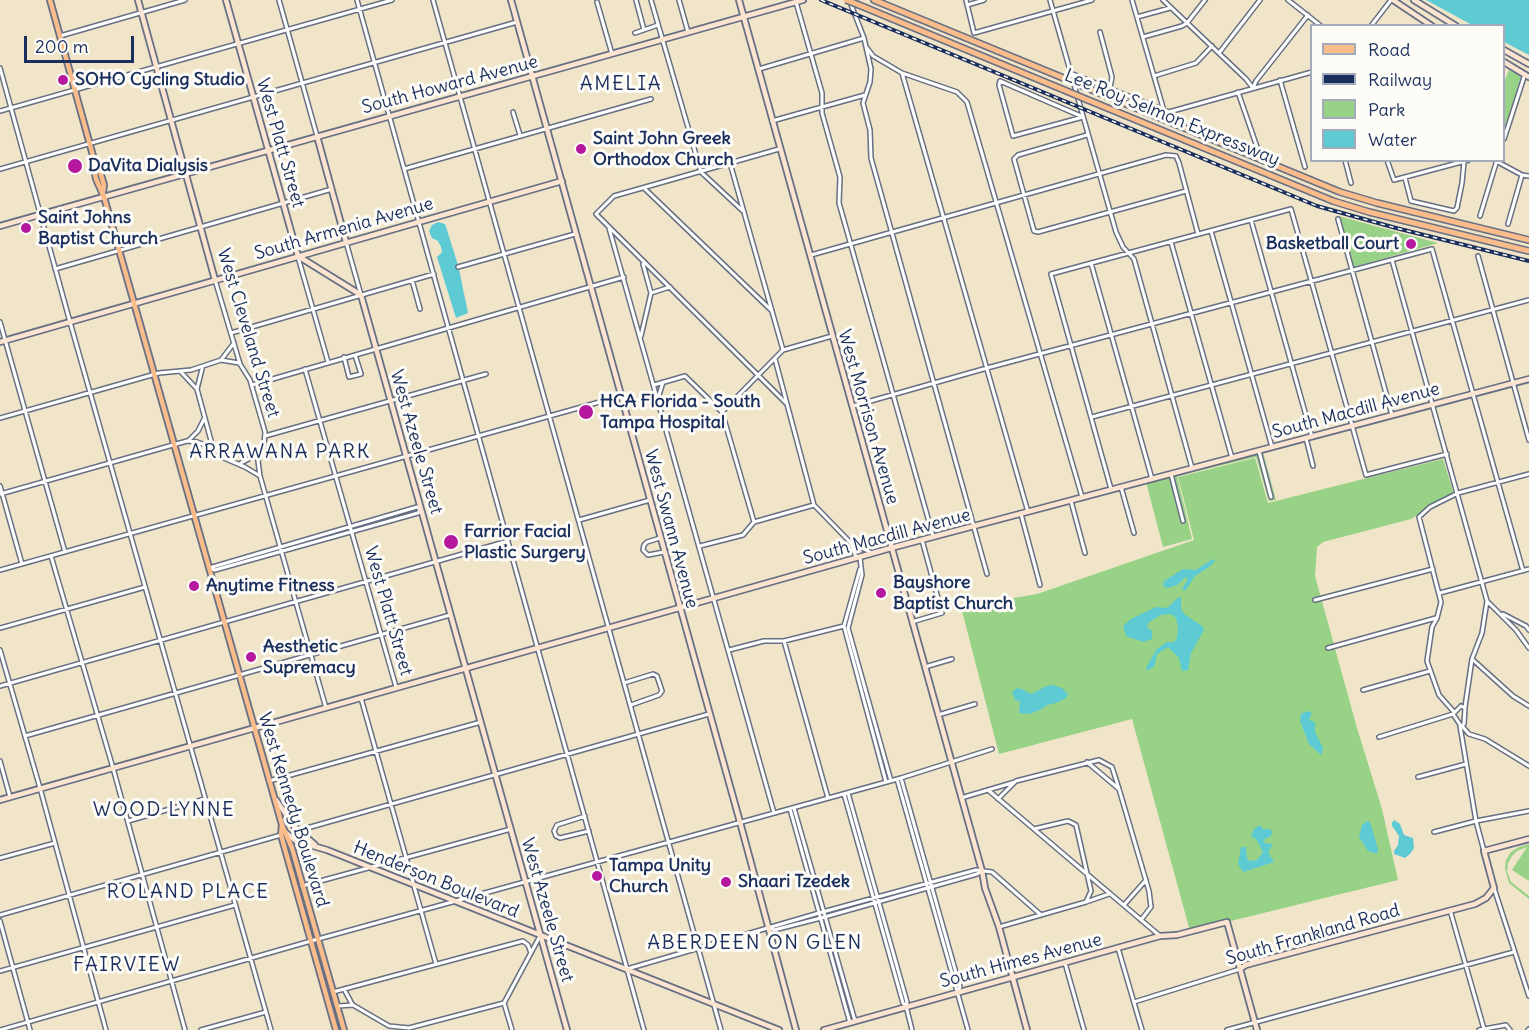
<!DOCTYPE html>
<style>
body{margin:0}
#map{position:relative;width:1529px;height:1030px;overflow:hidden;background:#f0e5c9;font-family:Delius,sans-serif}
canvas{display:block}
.legend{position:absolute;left:1310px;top:24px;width:195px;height:138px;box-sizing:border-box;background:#fdfcf7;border:2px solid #a3aaba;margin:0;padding:8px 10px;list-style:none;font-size:18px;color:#1b2f5e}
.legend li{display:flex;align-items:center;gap:12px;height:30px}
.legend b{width:30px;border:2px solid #a3aaba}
.scale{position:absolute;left:24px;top:36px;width:110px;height:27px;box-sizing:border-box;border:3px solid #1b2f5e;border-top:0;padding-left:8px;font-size:18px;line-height:21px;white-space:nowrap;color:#1b2f5e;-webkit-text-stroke:4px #fdfcf7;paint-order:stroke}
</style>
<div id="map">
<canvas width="1529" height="1030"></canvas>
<ul class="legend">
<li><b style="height:8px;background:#f9bc8a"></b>Road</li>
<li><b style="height:8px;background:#1b2f5e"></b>Railway</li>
<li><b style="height:16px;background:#97d286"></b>Park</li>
<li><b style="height:16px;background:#5ecad4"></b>Water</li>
</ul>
<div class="scale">200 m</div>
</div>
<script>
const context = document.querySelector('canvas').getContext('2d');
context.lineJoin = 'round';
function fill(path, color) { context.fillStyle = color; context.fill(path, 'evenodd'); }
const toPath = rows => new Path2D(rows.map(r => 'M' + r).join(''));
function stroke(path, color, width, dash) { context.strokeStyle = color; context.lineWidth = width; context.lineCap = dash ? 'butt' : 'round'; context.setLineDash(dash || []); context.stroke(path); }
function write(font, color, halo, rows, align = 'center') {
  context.font = font + ' Delius,sans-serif'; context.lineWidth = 6; context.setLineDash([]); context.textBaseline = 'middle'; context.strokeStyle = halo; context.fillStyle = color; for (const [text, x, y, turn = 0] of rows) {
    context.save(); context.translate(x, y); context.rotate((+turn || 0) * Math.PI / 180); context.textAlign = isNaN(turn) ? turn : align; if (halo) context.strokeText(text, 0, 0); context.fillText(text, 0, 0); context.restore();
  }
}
const green = toPath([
 [1509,70,1521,76,1504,135,1504,82],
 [1338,216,1438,243,1354,267],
 [1262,452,1263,452,1276,500,1269,501,1256,457,1177,476,1192,539,1163,547,1146,482,1170,476,1182,523,1186,522,1174,475,1258,453,1270,499,1274,498],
 [1255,458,1268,503,1443,459,1453,491,1451,496,1439,501,1411,519,1323,542,1317,547,1315,576,1357,728,1382,809,1398,880,1190,931,1132,719,999,754,961,607,1037,594,1194,540,1178,477],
 [1529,844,1529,881,1512,870,1527,847,1517,851,1512,856,1508,863,1507,871,1511,882,1529,896,1529,899,1509,883,1505,868,1506,860,1511,852,1519,847]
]);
const water = toPath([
 [1426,0,1529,0,1529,55,1504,42,1504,26,1472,25],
 [438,222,445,224,447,230,458,265,456,266,457,269,459,269,468,313,456,318,437,257,442,252,441,247,438,241,432,238,429,231,432,225],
 [1213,559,1215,561,1209,567,1195,576,1185,591,1182,589,1188,579,1186,577,1177,585,1167,588,1163,586,1164,581,1183,569,1196,570],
 [1179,597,1181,598,1181,608,1184,614,1202,626,1204,630,1191,653,1188,670,1182,671,1179,658,1168,647,1157,654,1154,667,1146,671,1147,666,1157,649,1167,642,1174,642,1177,638,1178,628,1176,618,1171,614,1161,615,1149,622,1147,627,1152,631,1152,639,1143,642,1126,636,1123,626,1131,619,1156,607,1167,608],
 [1052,685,1062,688,1068,694,1066,698,1056,703,1047,705,1040,710,1029,714,1019,713,1020,701,1015,700,1012,692,1017,688,1022,689,1031,694,1047,686],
 [1307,711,1312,713,1309,720,1315,722,1315,732,1323,748,1321,755,1309,744,1300,721,1301,714],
 [1394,820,1400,824,1404,835,1413,838,1414,848,1410,854,1405,858,1394,854,1394,851,1398,845,1399,836,1392,826,1392,823],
 [1367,821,1369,821,1371,825,1378,849,1377,854,1368,851,1359,837,1362,825],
 [1260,825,1263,829,1270,829,1272,832,1271,836,1263,840,1265,843,1273,844,1268,852,1274,862,1243,872,1238,864,1241,847,1246,847,1247,858,1249,861,1257,860,1263,852,1256,839,1251,836,1254,829]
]);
const street = toPath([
 [279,0,317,136],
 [357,0,644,1030],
 [433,0,721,1030],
 [636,0,644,30],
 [651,0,701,172,744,212],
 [679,0,688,32],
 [966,0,974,33,1092,0],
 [1050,0,1116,232,1123,247,1134,259,1192,468],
 [1132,0,1164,111],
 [1163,0,1246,79,1253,88,1256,81,1308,15],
 [1288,0,1321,26],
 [597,2,612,54],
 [796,2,822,93,822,113,840,177,839,203,933,536],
 [850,2,864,38,871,69,870,82,863,103,870,130,871,158,987,574],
 [967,5,984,0],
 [1137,17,1170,8],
 [1371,26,1391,0],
 [1100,32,1112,77,1110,88],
 [635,33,658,25],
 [60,36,185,0],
 [1143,37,1182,26,1187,23,1205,0],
 [867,48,873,56,902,73,957,92,967,102,1082,497],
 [1219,53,1260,0],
 [0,68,70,322,271,1030],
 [759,69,864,38],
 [902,73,1028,512],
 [1070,73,1169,112,1312,72],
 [1154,76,1196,63,1212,46],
 [1280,80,1305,167],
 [1000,81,1083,117,1013,136,999,85,1000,81],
 [1238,92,1257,147],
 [0,111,392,0],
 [513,112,520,135],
 [772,121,865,95],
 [1087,135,1018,155,1014,159,1034,231,1038,232,1186,191],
 [1504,139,1525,74],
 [779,149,614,196,596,214,787,404],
 [1345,160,1351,183],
 [1387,160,1394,180,1469,160],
 [1496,161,1522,175,1529,176],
 [730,163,783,350],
 [0,169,517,22],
 [404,169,651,99],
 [1405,178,1411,201,1454,211,1457,208,1462,183,1464,162],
 [644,188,772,311],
 [1480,216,1497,160],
 [1338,219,1392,415],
 [1251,220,1312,437],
 [1508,224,1522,175],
 [609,228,774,813],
 [1211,231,1272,447],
 [346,242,361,295],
 [1171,242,1232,458],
 [811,255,1166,155,1176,156,1179,163,1198,234],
 [1478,256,1529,440],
 [298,257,328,362],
 [1392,260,1487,601,1482,633,1472,659,1465,707],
 [1091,263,1152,479],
 [458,267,575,234],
 [55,269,332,189],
 [215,280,240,364,250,380,265,432,264,444,258,461,260,476,326,708],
 [412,280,420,309],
 [651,293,670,287],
 [0,322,65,552],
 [231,333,434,274],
 [641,336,651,293,643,264],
 [344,357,349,377,361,374,355,355],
 [775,359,814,505,851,543,856,557],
 [221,360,234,343],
 [202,369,197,389,213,448],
 [305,369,396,687],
 [181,372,196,388],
 [252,385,624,277],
 [654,385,685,376,722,412,754,522],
 [659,395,663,382],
 [853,406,987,368,1432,249,1523,571],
 [722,412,783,350,832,336],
 [1092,417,1529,300],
 [0,418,159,373,191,370,221,360,239,363],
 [265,436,486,374],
 [1306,438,1313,466],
 [189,440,198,431,204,419],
 [1259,451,1271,497],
 [241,463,258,454],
 [1171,474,1183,521],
 [0,486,22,564],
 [1121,487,1134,533],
 [1111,489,1051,274,1291,209,1366,475,1447,454],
 [0,494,187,441,197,442,213,448,224,458,245,467,260,476],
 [1071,501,1085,553],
 [1021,514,1040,585],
 [579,520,650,500],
 [660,538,647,542,644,545,643,550,648,555,664,552],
 [851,543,872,553],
 [700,546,743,535,754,522,814,505],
 [51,556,113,768,185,1030],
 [860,558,862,575,848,628,891,781],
 [209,568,215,570,418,513,421,509],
 [209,568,417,507,420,509],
 [860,569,844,626,886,782],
 [0,570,621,396],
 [1440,593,1529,569],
 [1315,600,1433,569],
 [1487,601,1516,630,1529,648],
 [1503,614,1526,626,1529,630],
 [912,622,942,613,922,540],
 [0,628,145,587],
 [784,641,828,798],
 [1328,648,1436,618],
 [0,650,40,788,106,1030],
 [729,650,764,641,784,641,844,626],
 [1472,659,1513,696,1529,706],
 [925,667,952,659],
 [624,683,653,674,657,676,662,691,659,695,631,705],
 [0,686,508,541],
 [1363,690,1430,671],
 [361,698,436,964],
 [1461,706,1465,708,1464,724,1461,726,1453,714,1461,706],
 [1454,712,1439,695,1427,661,1432,627,1437,618,1441,602,1419,517,1430,507,1458,493,1529,474],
 [938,715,975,704],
 [1460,726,1476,821,1484,851],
 [1462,726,1469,734,1485,739,1529,766],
 [25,736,450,615],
 [1379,737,1453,714],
 [0,761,10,797],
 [1087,762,1119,789,1149,891,1151,907,1141,920],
 [1418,777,1466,764],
 [901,778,960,987,958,992],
 [897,779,968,1030],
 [269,781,481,722],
 [988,790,1160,936],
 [848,793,907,1002,906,1006,912,1030],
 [844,794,903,1003,906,1006],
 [961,798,1015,782],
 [998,799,1016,781,1099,760,1112,767,1119,789],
 [794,808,855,1021],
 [790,809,850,1023],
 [585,816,557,825,554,831,556,836,560,838,589,831],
 [128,821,205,799],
 [300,830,709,714],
 [1434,832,1476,821,1529,811],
 [0,858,55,843],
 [302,886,511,829],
 [1494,888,1529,996],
 [1086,902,1109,894],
 [1124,905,1146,880],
 [1450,910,1484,1029],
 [0,915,281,835],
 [0,921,30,1030],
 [999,927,1086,902,1091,891,1076,825,1068,821,1034,829],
 [770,928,774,930,821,918,977,874,982,871],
 [1118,948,1142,1030],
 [1065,963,1084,1030],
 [627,969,819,913,976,870,992,872,1041,915],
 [0,971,235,905],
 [344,989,352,1004],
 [333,992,523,941,528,945,531,953],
 [1134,1002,1240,969],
 [338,1006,353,1005,389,1026,409,1028,504,1003],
 [0,1030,311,941,901,778,992,749],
 [201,1030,266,1012],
 [512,1030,504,1003,540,936],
 [1227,1030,1514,952],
 [1479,1030,1506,1025,1510,1030],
 [1528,1030,1529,1029]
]);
const secondary = toPath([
 [138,0,215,280],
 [226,0,298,256],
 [511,0,740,822,796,1030],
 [739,0,982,871,985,888,999,927,1027,1030],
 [1393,0,1432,26],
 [1414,0,1456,26],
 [1504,50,1529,64],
 [1504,62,1529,77],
 [317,136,346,242],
 [0,226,803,0],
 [298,256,361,295,567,1030],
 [0,342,562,181],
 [0,800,891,548,1529,379],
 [276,800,294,826,315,845],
 [286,833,296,841,327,850,779,1030],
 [1240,969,1246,965,1253,963,1475,904,1486,898,1494,888,1484,851,1529,839],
 [824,1030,1160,936,1177,935,1227,922,1257,1030]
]);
const primary = toPath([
 [50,0,95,163,99,168,104,185,103,192],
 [95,163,94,169,96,179,104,197,282,825,292,848,344,1030],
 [282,825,281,835,336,1030]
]);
const highway = toPath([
 [874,0,1061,77],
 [859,5,1064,90],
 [1085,87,1340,192,1377,203,1529,240],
 [1088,100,1333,201,1369,212,1529,251]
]);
const rail = toPath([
 [821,0,1317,206,1396,228,1529,261]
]);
const highwayBridge = toPath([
 [846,0,859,5],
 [1061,77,1085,87],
 [1064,90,1088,100]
]);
const markers = [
 [63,80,6,"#b5179e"],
 [581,149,6,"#b5179e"],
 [75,166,8,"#b5179e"],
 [26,228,6,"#b5179e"],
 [1411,244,6,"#b5179e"],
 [586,412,8,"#b5179e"],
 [451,542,8,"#b5179e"],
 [194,586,6,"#b5179e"],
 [881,593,6,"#b5179e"],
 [251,657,6,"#b5179e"],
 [597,876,6,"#b5179e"],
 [726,882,6,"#b5179e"]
];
const poiNames = [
 ["SOHO Cycling Studio",75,80],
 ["Saint John Greek",593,139],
 ["Orthodox Church",593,160],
 ["DaVita Dialysis",88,166],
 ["Saint Johns",38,218],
 ["Baptist Church",38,239],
 ["Basketball Court",1399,244,"right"],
 ["HCA Florida - South",600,402],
 ["Tampa Hospital",600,423],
 ["Farrior Facial",464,532],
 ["Plastic Surgery",464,553],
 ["Bayshore",893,583],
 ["Baptist Church",893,604],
 ["Anytime Fitness",206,586],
 ["Aesthetic",263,647],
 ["Supremacy",263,668],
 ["Tampa Unity",609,866],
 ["Church",609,887],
 ["Shaari Tzedek",738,882]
];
const streetNames = [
 ["South Howard Avenue",450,85,-15],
 ["Lee Roy Selmon Expressway",1172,118,22],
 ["West Platt Street",280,143,74],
 ["South Armenia Avenue",344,229,-16],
 ["West Cleveland Street",248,333,73],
 ["South Macdill Avenue",1356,411,-15],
 ["West Morrison Avenue",868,417,74],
 ["West Azeele Street",416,442,74],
 ["West Swann Avenue",671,529,75],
 ["South Macdill Avenue",887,537,-15],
 ["West Platt Street",388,611,74],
 ["West Kennedy Boulevard",293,810,73],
 ["Henderson Boulevard",436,880,22],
 ["West Azeele Street",547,910,74],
 ["South Frankland Road",1313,935,-16],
 ["South Himes Avenue",1021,961,-15]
];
const neighbourhoodNames = [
 ["AMELIA",621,84],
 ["ARRAWANA PARK",280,452],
 ["WOOD LYNNE",164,810],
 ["ROLAND PLACE",188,892],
 ["ABERDEEN ON GLEN",755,943],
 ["FAIRVIEW",127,965]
];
fill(green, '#97d286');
fill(water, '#5ecad4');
stroke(street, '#666f83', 6);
stroke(secondary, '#666f83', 8);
stroke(primary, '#666f83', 8);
stroke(highway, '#666f83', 8);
stroke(street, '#fff', 3);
stroke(secondary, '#fde4d0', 4.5);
stroke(primary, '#f9bc8a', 4.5);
stroke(highway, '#f9bc8a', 5);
stroke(rail, '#1b2f5e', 4);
stroke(rail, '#fdfcf7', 1.5, [4.5]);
stroke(highwayBridge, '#666f83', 8, []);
stroke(highwayBridge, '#f9bc8a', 5);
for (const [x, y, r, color] of markers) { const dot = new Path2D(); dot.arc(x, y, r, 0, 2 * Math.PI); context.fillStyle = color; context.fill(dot); stroke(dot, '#fdfcf7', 2); }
write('bold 18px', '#1b2f5e', '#fdfcf7', poiNames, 'left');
write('18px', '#1b2f5e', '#fdfcf7', streetNames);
context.letterSpacing = '1.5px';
write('20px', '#1b2f5e', '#fdfcf7', neighbourhoodNames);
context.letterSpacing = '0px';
</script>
